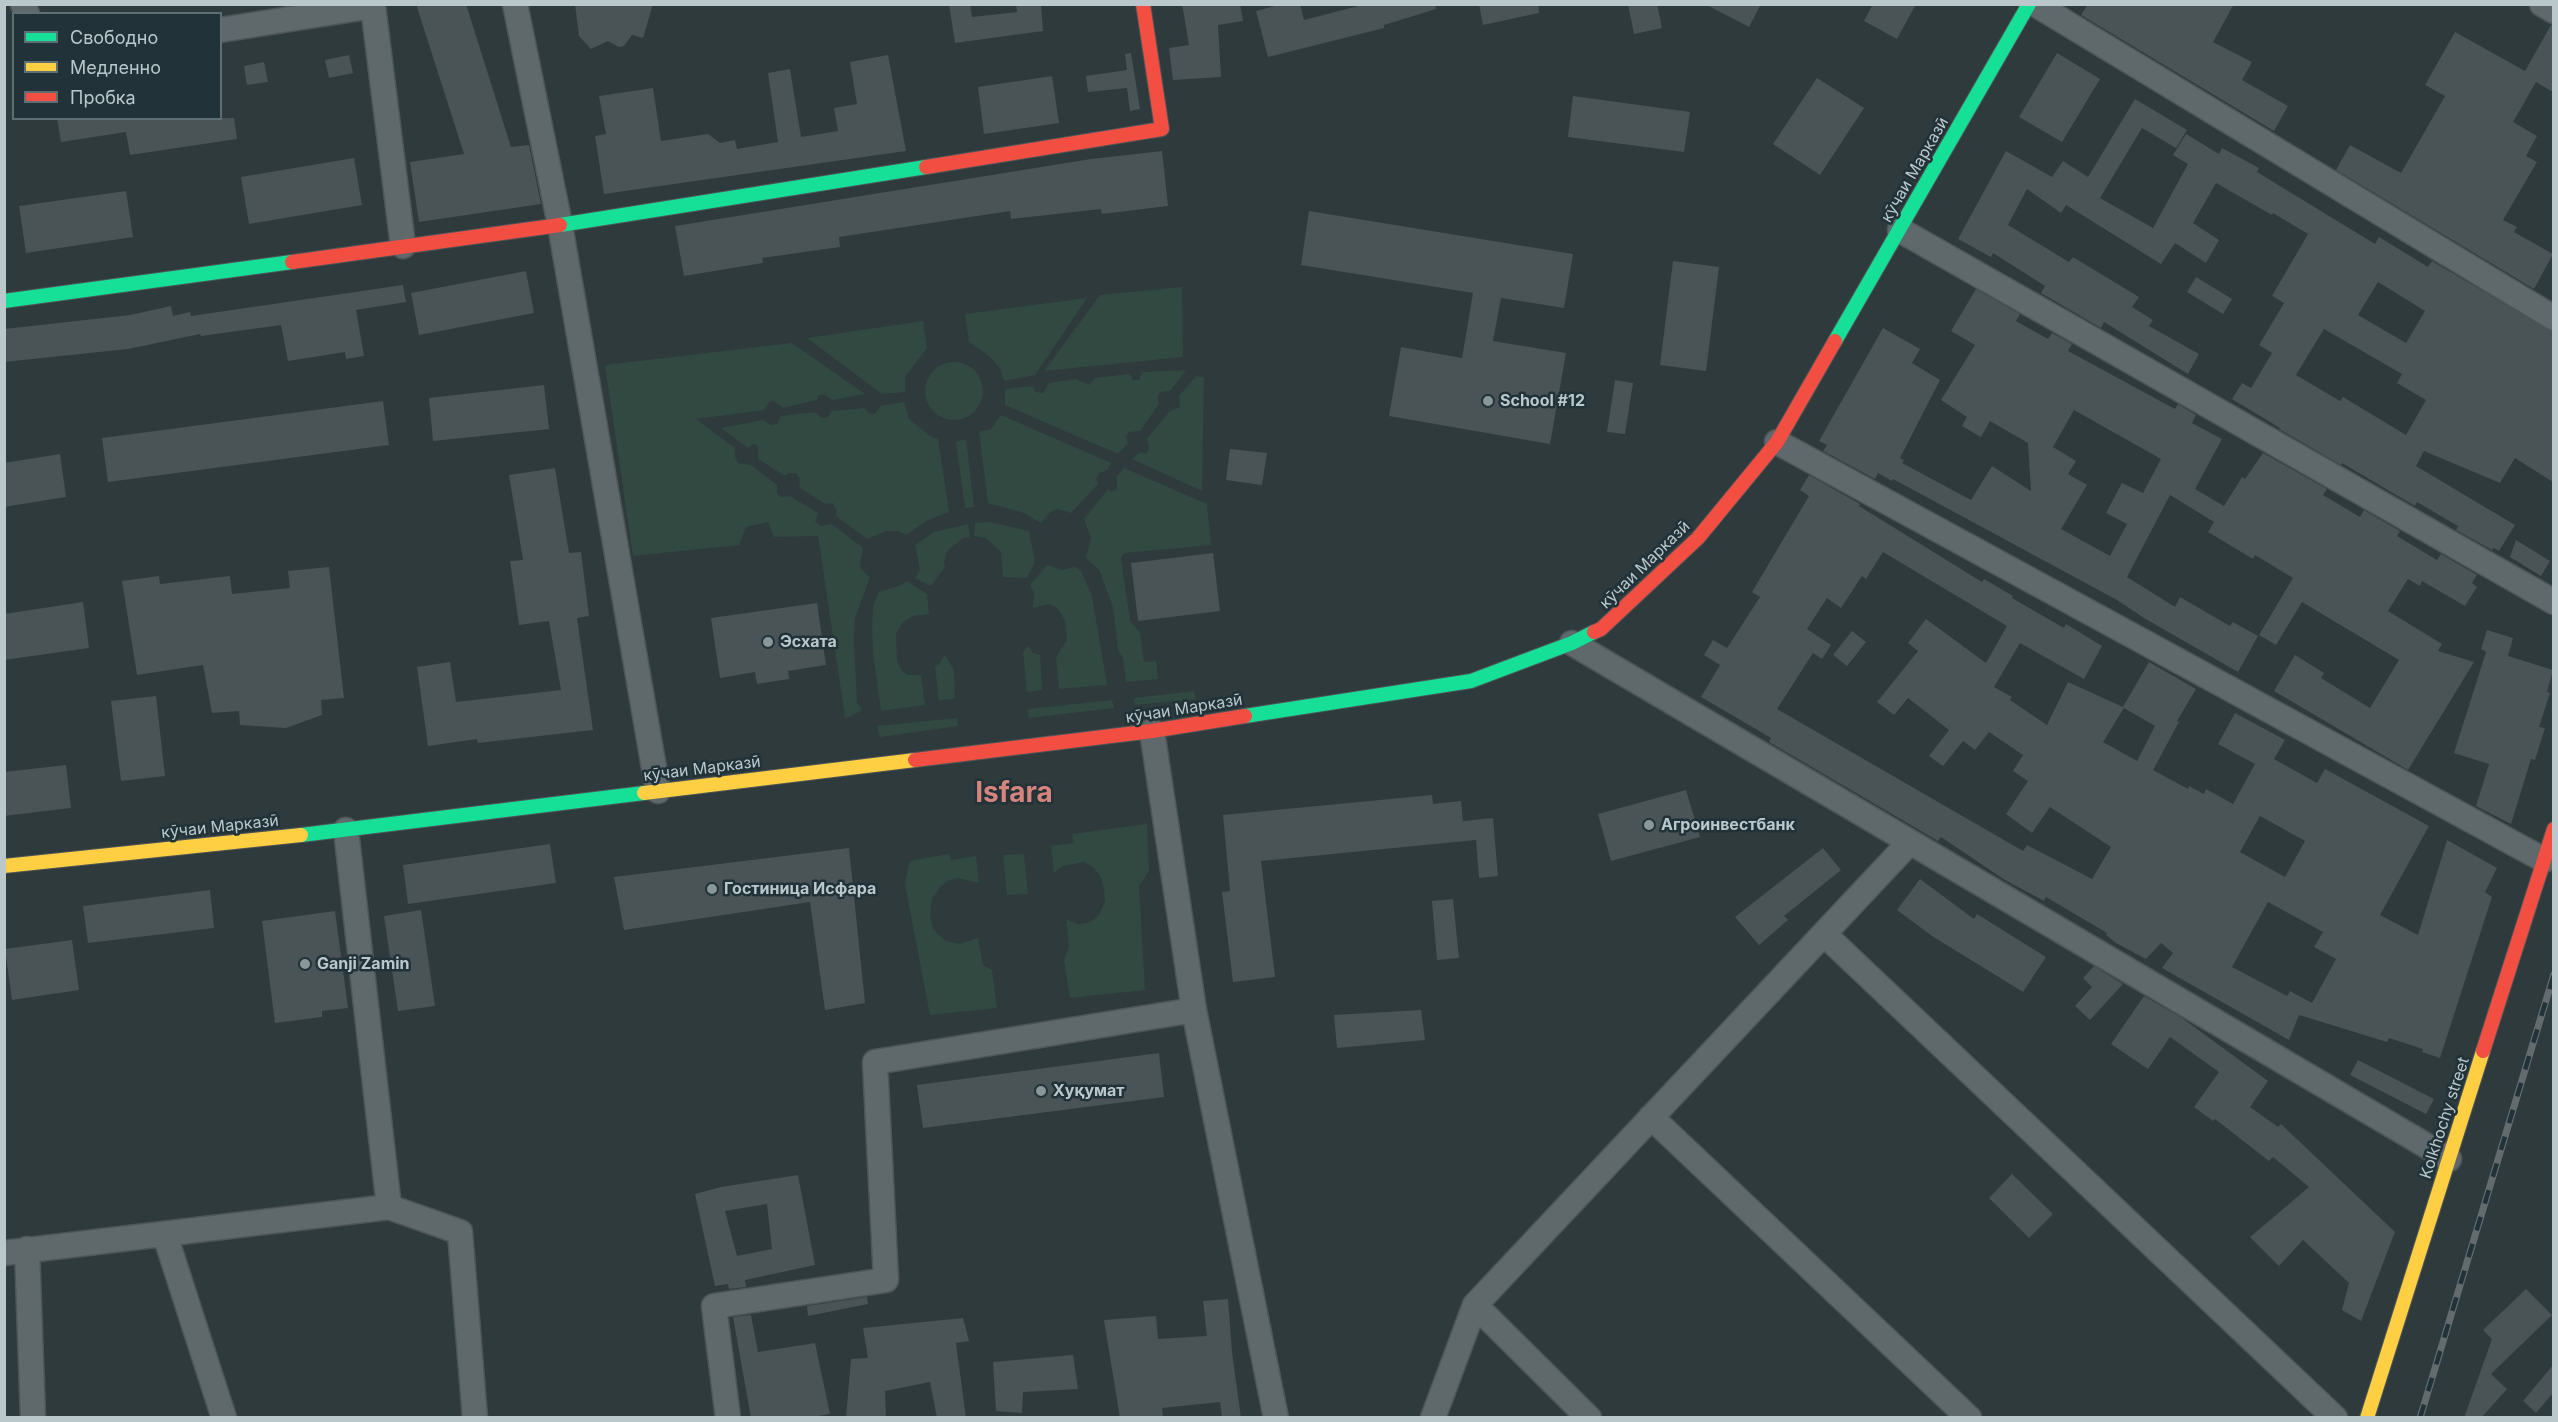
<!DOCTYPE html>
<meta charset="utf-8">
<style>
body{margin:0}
#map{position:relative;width:2558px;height:1422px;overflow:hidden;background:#2f3a3d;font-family:Inter,sans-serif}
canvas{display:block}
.frame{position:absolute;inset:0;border:6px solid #bac8cc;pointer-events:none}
.legend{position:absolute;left:12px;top:12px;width:210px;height:108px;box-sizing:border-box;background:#213338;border:2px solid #5e6f73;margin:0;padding:8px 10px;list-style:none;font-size:18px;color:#bac8cc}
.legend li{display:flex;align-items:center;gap:12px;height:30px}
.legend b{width:30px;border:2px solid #5e6f73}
</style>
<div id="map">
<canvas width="2558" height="1422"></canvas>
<div class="frame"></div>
<ul class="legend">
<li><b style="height:8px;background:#16e098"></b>Свободно</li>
<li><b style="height:8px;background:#ffcf43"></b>Медленно</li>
<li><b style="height:8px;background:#f24e42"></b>Пробка</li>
</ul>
</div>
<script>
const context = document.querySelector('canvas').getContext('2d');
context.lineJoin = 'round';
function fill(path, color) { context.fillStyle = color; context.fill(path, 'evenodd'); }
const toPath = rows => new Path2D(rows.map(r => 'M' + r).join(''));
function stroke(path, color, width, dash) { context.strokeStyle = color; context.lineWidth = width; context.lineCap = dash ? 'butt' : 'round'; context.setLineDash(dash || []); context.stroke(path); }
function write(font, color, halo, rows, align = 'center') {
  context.font = font + ' Inter,sans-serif'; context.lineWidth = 5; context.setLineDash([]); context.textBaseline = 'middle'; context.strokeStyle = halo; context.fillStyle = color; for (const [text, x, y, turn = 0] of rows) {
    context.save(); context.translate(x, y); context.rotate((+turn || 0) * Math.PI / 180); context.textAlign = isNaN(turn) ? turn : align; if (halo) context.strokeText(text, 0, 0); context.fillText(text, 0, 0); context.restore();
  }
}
const green = toPath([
 [1182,287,1183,357,1044,371,1100,295],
 [1087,298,1035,375,1004,381,1000,368,989,356,969,342,965,314],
 [923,321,927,348,905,377,905,392,882,394,807,338],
 [792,343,865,394,832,400,825,395,819,395,817,400,783,408,774,401,769,402,764,410,696,419,735,448,735,457,738,463,751,465,777,485,777,494,782,497,790,496,818,513,815,521,820,526,832,524,863,548,860,563,861,569,870,577,855,618,854,639,857,703,862,710,850,717,845,717,818,536,774,537,768,522,746,527,739,545,633,556,605,365],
 '925 391a29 29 0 1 1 58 0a29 29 0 1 1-58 0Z',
 [1186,370,1170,391,1160,392,1157,398,1159,404,1140,431,1129,432,1126,437,1128,443,1118,454,1005,405,1005,389,1032,386,1036,392,1043,393,1049,383,1076,379,1089,385,1095,378,1130,374,1133,380,1139,380,1142,372],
 [1196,376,1204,377,1202,491,1132,459,1140,452,1146,454,1149,448,1147,439,1170,411,1180,407,1179,396],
 [904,402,909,419,930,436,938,439,949,512,928,520,906,535,898,531,887,531,867,539,836,516,837,511,833,503,825,504,799,487,800,479,796,473,788,473,785,476,758,459,758,446,754,444,748,448,721,428,763,420,771,425,777,424,781,416,815,412,822,418,827,418,832,411,865,408,869,413,875,414,880,406],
 [1001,415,1111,463,1107,470,1099,473,1096,479,1098,484,1071,513,1058,509,1050,512,1041,523,1024,513,988,503,979,432,991,429],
 [966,439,974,507,965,508,956,442],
 [1124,468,1207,504,1211,545,1124,553,1121,558,1130,621,1140,632,1144,662,1156,661,1158,679,1126,682,1123,658,1118,650,1113,607,1099,570,1086,558,1091,538,1084,519,1108,489,1112,491,1117,489,1117,476],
 [990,522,1029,531,1035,562,1027,578,1003,577,1001,552,986,538,974,536,975,523],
 [968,524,970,537,963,538,948,550,944,561,945,567,931,586,915,578,920,570,915,545,934,532],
 [1047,565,1062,570,1075,567,1081,571,1092,596,1107,685,1059,689,1056,657,1067,640,1065,620,1057,608,1049,604,1033,608,1034,592,1030,585],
 [907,581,927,594,929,614,913,616,903,622,896,634,897,661,902,671,908,675,921,675,925,705,881,711,873,652,872,624,874,603,879,592,899,586],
 [1028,646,1033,653,1040,655,1042,690,1027,692,1023,652],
 [945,655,954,670,955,699,939,700,935,666,939,664],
 [1194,691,1196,699,1135,705,1134,698],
 [1112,700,1114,708,1029,718,1028,709],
 [957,718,958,726,880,737,877,726],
 [1147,824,1149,871,1139,886,1145,990,1070,998,1064,960,1069,947,1066,919,1078,924,1091,922,1099,915,1105,901,1104,889,1101,877,1093,867,1084,862,1063,866,1054,873,1051,846,1074,843,1072,834],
 [949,854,951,860,976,856,979,883,958,878,949,880,941,886,932,899,930,916,934,930,946,941,960,944,978,938,983,965,992,970,997,1008,930,1015,905,884,909,863,914,860],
 [1024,854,1028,894,1007,895,1003,855]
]);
const building = toPath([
 [416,4,466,4,511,147,529,145,541,204,419,222,410,162,464,154],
 [575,4,653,4,643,38,632,35,624,46,619,47,608,41,591,49,579,36],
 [949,4,970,4,972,17,1017,12,1016,4,1041,4,1043,31,955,43],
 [1182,4,1240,4,1243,21,1218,25,1221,77,1173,80,1169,48,1189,45],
 [1282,4,1300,4,1304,20,1366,4,1435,4,1436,9,1384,25,1384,28,1268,57,1256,11],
 [1479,4,1538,4,1539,13,1483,25],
 [1628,4,1657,4,1662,28,1634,34],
 [1705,4,1761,4,1749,27],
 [1873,4,1916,4,1897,39,1864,21],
 [2088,4,2234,4,2213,42,2252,62,2242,80,2288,106,2274,131,2081,15],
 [2551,25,2553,25,2553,92,2536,82,2513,122,2537,136,2526,156,2537,162,2503,220,2517,227,2514,232,2553,254,2534,289,2336,170,2350,145,2401,173,2445,96,2425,85,2455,32,2525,71],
 [1131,53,1140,109,1130,111,1127,88,1088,92,1086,76,1127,70,1125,54],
 [2057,53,2100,79,2062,142,2019,117],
 [349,55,353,73,329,78,325,60],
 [888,55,906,151,604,194,595,136,606,134,599,96,653,88,661,141,708,134,720,143,735,140,737,149,778,142,768,73,790,69,801,137,838,131,834,108,857,104,850,62],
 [264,62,268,82,247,85,244,66],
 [1052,76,1059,123,984,134,978,87],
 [1817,78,1864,108,1820,175,1773,144],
 [1573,96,1690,112,1684,152,1568,137],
 [2135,99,2187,130,2176,148,2142,128,2100,198,2153,228,2188,164,2173,155,2186,134,2219,154,2222,148,2259,168,2257,172,2375,244,2379,237,2428,267,2432,261,2553,332,2553,482,2515,458,2500,483,2424,451,2416,466,2515,525,2499,551,2494,548,2492,550,2456,530,2458,526,2417,502,2415,506,2342,463,2341,465,2279,429,2280,428,2232,399,2242,383,2251,388,2272,353,2259,345,2284,303,2272,296,2308,234,2273,213,2272,215,2216,183,2193,223,2219,240,2206,263,2175,243,2161,264,2066,205,2061,213,2027,189,2008,225,2069,262,2073,257,2139,297,2132,307,2153,320,2149,326,2199,354,2188,374,2104,322,2101,328,2041,293,2045,286,1993,253,1991,257,1958,239,2006,151,2052,177,2063,161,2088,177],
 [2378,282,2425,311,2406,343,2358,315],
 [2324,329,2402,374,2397,383,2426,400,2406,435,2343,397,2340,401,2296,375],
 [57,118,234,118,237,139,130,155,126,132,61,142],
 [1162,151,1168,206,1102,214,1101,209,1011,219,1010,211,839,237,840,247,762,258,763,263,684,276,675,226,1091,159],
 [354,158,362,205,249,224,241,177],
 [126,191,133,237,26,253,19,206],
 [1309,211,1573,254,1564,308,1501,298,1493,341,1566,353,1550,444,1389,416,1401,347,1462,358,1473,293,1301,265],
 [1673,261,1719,267,1706,371,1660,365],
 [526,271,534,313,419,335,411,293],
 [2196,277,2232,299,2223,314,2187,292],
 [403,285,406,302,356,310,364,356,346,359,345,352,288,361,281,325,201,336,200,334,128,349,4,362,4,329,130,315,171,306,173,316,190,312,191,316],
 [1976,289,2020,314,2016,321,2048,339,2052,333,2072,344,2068,351,2175,409,2178,404,2196,415,2192,423,2222,439,2195,489,2224,506,2242,477,2245,479,2263,453,2327,489,2323,495,2360,517,2364,510,2400,531,2397,536,2437,560,2441,554,2477,575,2472,583,2477,587,2465,606,2422,581,2420,586,2408,579,2388,611,2442,644,2438,651,2474,662,2408,770,2274,691,2295,655,2324,673,2321,678,2370,708,2399,660,2302,602,2276,645,2259,635,2293,578,2255,555,2253,559,2208,532,2214,522,2170,495,2127,577,2175,607,2180,597,2230,626,2233,622,2258,636,2238,672,2144,618,2117,600,1893,479,1892,481,1878,473,1875,479,1823,451,1827,445,1819,441,1883,328,1920,349,1912,363,1940,380,1900,458,1904,460,1902,463,1971,500,1992,466,2031,491,2028,443,1990,421,1981,437,1962,426,1967,417,1941,400,1975,345,1951,331],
 [2074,410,2161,459,2143,493,2122,483,2106,513,2127,524,2110,556,2061,529,2087,485,2068,474,2076,461,2053,447],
 [1615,380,1633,383,1625,434,1607,432],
 [544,385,549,429,433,441,429,398],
 [383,401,389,445,108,482,102,438],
 [1230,449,1267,453,1262,485,1226,480],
 [60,454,66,497,4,507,4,463],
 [555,468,569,553,581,552,589,616,577,618,593,730,478,743,477,739,428,746,417,667,450,662,456,702,561,690,549,621,519,625,510,561,523,560,509,475],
 [1809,475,1860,504,1859,506,1982,582,1984,579,2013,596,2012,598,2064,628,2066,624,2102,646,2084,679,2020,643,1994,687,2012,697,2010,700,2047,725,2068,682,2123,707,2149,662,2196,689,2177,721,2179,722,2153,770,2188,789,2189,786,2204,794,2206,789,2233,804,2255,764,2218,744,2235,713,2285,740,2274,759,2317,783,2325,769,2429,826,2380,915,2418,935,2447,840,2497,868,2485,892,2492,897,2440,1058,2422,1052,2423,1049,2389,1038,2387,1042,2299,1015,2289,1040,2162,968,2173,953,2161,943,2146,959,2116,943,2106,935,2107,933,2046,897,2044,901,2005,880,1941,837,1938,841,1769,742,1771,738,1701,697,1720,665,1704,655,1713,640,1727,648,1760,597,1752,592,1809,496,1800,490],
 [1883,552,2007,626,1986,663,1926,619,1908,643,1918,651,1877,702,1894,715,1908,698,1949,730,1929,756,1943,766,1963,741,1975,750,1989,732,2023,755,2013,771,2028,781,2006,814,2032,833,2050,807,2111,847,2092,879,2027,845,2023,851,1777,709,1813,653,1822,659,1831,645,1807,629,1827,598,1841,608,1862,576,1866,579],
 [2124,708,2155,726,2137,761,2103,742],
 [2260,816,2305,841,2285,877,2240,852],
 [2268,902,2323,932,2314,947,2336,959,2312,1003,2290,991,2287,996,2232,967],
 [2516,540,2550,561,2541,576,2510,557],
 [1213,553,1220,611,1138,621,1131,563],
 [329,567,344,698,321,700,322,715,286,728,240,725,239,711,212,713,203,665,137,675,122,581,159,576,160,584,230,576,232,594,290,588,288,571],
 [83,602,89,648,4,660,4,614],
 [817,603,826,665,788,671,789,679,757,684,755,672,720,678,711,618],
 [2487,630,2513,638,2508,656,2553,670,2547,692,2550,693,2539,727,2545,728,2535,760,2531,759,2511,824,2476,806,2489,764,2454,753,2486,652,2481,649],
 [1852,631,1866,642,1847,666,1833,655],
 [156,696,165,776,121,781,111,701],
 [66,765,71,808,4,816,4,772],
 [1686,790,1700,837,1611,861,1598,814],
 [1432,795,1433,804,1461,801,1463,821,1493,818,1498,876,1479,878,1476,840,1261,861,1275,977,1233,982,1222,892,1230,891,1223,815],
 [550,844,556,883,408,904,403,865],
 [849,848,865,1003,825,1010,810,902,624,930,614,877],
 [1823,848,1841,870,1784,916,1788,920,1759,945,1735,917],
 [1920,879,1974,919,1977,914,2046,957,2023,992,1932,936,1897,910],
 [210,890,214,928,88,943,83,906],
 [1453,899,1459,958,1437,960,1432,901],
 [421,910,435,1006,398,1011,384,916],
 [335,911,348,1008,322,1011,322,1017,275,1023,262,921],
 [72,940,79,990,12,1000,5,949],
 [2094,966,2123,984,2090,1020,2075,1006,2092,987,2083,978],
 [2144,996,2182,1018,2268,1081,2250,1107,2278,1127,2281,1124,2395,1232,2361,1321,2342,1310,2349,1283,2303,1240,2279,1266,2250,1237,2309,1187,2273,1157,2269,1161,2215,1119,2213,1121,2194,1107,2219,1072,2170,1037,2148,1069,2111,1044],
 [1421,1010,1425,1040,1337,1048,1334,1015],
 [1159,1053,1164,1097,923,1128,917,1085],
 [2358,1060,2434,1099,2426,1114,2350,1075],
 [2012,1174,2053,1214,2029,1238,1989,1198],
 [798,1175,815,1265,745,1280,746,1287,729,1289,728,1284,715,1286,695,1194,721,1187],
 [767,1204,772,1249,737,1256,725,1211],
 [2526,1289,2552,1315,2491,1374,2507,1389,2481,1418,2464,1418,2492,1339,2483,1330],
 [867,1297,868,1304,808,1316,807,1306],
 [1228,1299,1232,1352,1241,1418,1222,1418,1220,1402,1162,1408,1163,1418,1120,1418,1104,1320,1156,1316,1158,1339,1207,1336,1203,1301],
 [751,1315,758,1352,815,1343,830,1414,806,1418,751,1418,733,1317],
 [963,1318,969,1341,956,1343,966,1418,937,1418,930,1382,885,1391,886,1418,846,1418,851,1359,868,1358,863,1328],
 [1073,1355,1078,1389,1023,1392,1022,1413,996,1411,993,1362],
 [2553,1365,2553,1393,2536,1413,2523,1401]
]);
const street = toPath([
 [23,4,27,14],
 [515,4,560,225,658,791],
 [2035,4,2554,318],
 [2542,4,2554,11],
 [220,30,373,6,403,246],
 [1900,230,2554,602],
 [1777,442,2544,860],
 [1572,643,2449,1159],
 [346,830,389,1207],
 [1824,934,2335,1418],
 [1194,1010,1276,1418],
 [1651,1117,1969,1418],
 [165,1235,224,1418],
 [27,1249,33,1418],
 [4,1253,389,1207,460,1232,475,1418],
 [1475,1305,1910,842],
 [728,1418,714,1306,886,1280,875,1062,1194,1010,1152,731],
 [1433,1418,1475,1305,1589,1418]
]);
const fast = toPath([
 [560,225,926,167],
 [4,301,292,262],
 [1835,341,2029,4],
 [1245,716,1471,681,1572,643,1594,632],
 [301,835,644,793]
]);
const slow = toPath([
 [644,793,915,760],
 [4,866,301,835],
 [2367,1418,2483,1051]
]);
const jam = toPath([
 [926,167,1162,129,1143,4],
 [292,262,560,225],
 [1594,632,1601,629,1698,538,1777,442,1835,341],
 [915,760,1152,731,1245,716],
 [2483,1051,2554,829]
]);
const rail = toPath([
 [2420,1418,2554,974]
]);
const markers = [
 [1488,401,6,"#89969a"],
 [768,642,6,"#89969a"],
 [1649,825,6,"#89969a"],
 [712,889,6,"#89969a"],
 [305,964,6,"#89969a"],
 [1041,1091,6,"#89969a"]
];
const streetNames = [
 ["кӯчаи Марказӣ",1915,170,-60],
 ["кӯчаи Марказӣ",1645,565,-44],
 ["кӯчаи Марказӣ",1184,709,-9],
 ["кӯчаи Марказӣ",702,769,-7],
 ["кӯчаи Марказӣ",220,827,-6],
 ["Kolkhochy street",2445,1118,-72]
];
const poiNames = [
 ["School #12",1500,401],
 ["Эсхата",780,642],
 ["Агроинвестбанк",1661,825],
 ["Гостиница Исфара",724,889],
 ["Ganji Zamin",317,964],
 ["Хуқумат",1053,1091]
];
const townNames = [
 ["Isfara",1014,794]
];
fill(green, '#314941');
fill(building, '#4a5355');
stroke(street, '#4d5557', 27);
stroke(fast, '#4d5557', 16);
stroke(slow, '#4d5557', 16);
stroke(jam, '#4d5557', 16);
stroke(street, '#5f686a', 24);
stroke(fast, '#16e098', 14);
stroke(slow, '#ffcf43', 14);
stroke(jam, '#f24e42', 14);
stroke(rail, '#646b6e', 7);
stroke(rail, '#213338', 4.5, [14]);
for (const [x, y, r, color] of markers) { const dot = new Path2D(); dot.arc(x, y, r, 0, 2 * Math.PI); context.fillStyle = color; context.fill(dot); stroke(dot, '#213338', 2); }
write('16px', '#bac8cc', '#213338', streetNames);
write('bold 16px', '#bac8cc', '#213338', poiNames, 'left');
write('bold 28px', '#d7847d', '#213338', townNames);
</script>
